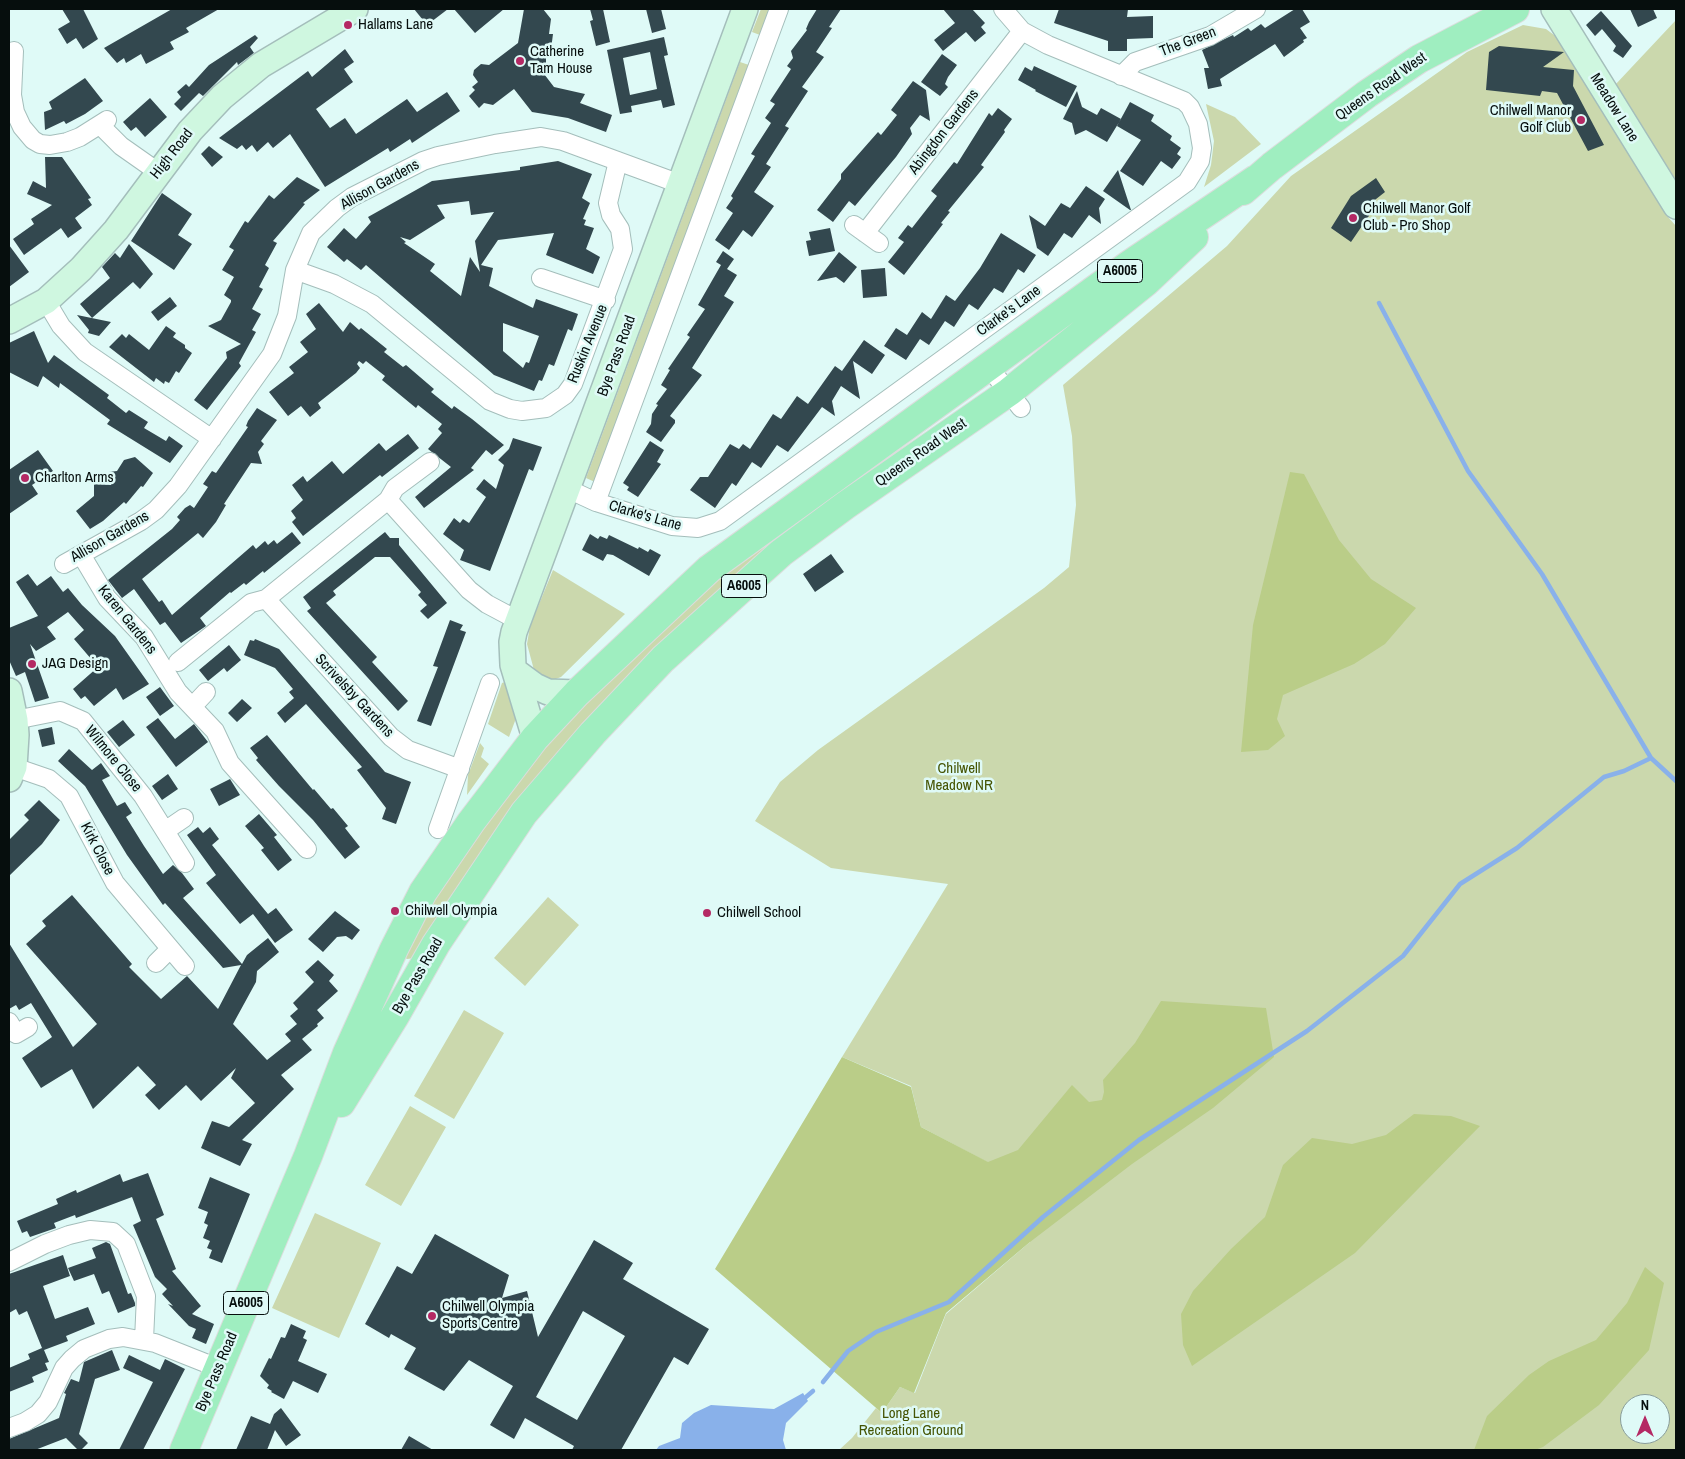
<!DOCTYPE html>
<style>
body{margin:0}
#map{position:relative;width:1685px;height:1459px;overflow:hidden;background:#dffaf7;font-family:"Archivo Narrow",sans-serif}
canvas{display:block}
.frame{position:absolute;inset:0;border:10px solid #060e0d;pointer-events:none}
.north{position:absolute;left:1620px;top:1394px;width:50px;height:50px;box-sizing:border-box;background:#dffaf7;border:1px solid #889c99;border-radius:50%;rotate:0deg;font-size:14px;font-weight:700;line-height:20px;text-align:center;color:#060e0d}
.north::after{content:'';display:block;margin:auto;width:18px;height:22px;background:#b42964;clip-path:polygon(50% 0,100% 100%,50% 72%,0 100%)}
</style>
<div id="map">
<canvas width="1685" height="1459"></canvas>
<div class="frame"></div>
<div class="north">N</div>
</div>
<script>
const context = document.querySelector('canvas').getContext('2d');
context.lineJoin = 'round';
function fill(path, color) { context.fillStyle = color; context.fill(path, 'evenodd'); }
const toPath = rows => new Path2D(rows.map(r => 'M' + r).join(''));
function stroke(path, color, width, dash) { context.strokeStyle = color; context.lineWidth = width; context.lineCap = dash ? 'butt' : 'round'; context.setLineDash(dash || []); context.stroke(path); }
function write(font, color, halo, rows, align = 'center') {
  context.font = font + ' "Archivo Narrow",sans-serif'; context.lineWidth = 5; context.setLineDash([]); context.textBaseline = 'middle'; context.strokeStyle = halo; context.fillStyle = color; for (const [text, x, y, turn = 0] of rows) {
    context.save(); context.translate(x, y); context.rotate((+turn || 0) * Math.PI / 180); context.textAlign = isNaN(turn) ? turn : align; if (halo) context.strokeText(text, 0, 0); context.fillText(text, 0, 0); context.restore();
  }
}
const green = toPath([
 [761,9,770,9,760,35,752,32],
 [1676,20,1676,180,1615,85],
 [1523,25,1546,29,1558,38,1668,217,1676,226,1676,1448,1674,1450,839,1450,852,1438,876,1408,882,1413,900,1387,915,1393,946,1314,1030,1242,987,1162,921,1127,911,1086,842,1057,948,884,831,868,755,821,780,782,818,750,1044,588,1069,567,1076,505,1072,436,1063,385,1227,246,1291,176,1467,52],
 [1630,1404,1660,1404,1660,1434,1630,1434],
 [740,62,749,65,595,482,586,478],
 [1206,104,1235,117,1261,144,1204,187,1211,165,1214,141],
 [941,423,720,594,415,958,407,959,404,957,427,904,550,736,708,581,870,469],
 [553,570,625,614,561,677,553,680,543,677,534,670,527,644,530,626],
 [505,682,507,683,515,704,515,721,509,737,488,724,502,683],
 [480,743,484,748,481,757,489,764,467,795,468,775],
 [548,897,579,925,525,986,494,958],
 [464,1010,504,1033,454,1119,414,1096],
 [410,1106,446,1127,401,1206,365,1185],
 [315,1213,381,1243,339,1338,272,1308]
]);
const forest = toPath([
 [1290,472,1304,474,1339,540,1371,579,1416,608,1385,644,1354,664,1283,695,1277,719,1285,736,1268,750,1241,752,1253,625],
 [1161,1001,1266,1008,1274,1057,1213,1108,1132,1164,1030,1242,946,1313,914,1393,900,1387,882,1413,715,1269,842,1057,911,1087,921,1127,988,1162,1018,1150,1072,1085,1089,1102,1102,1100,1104,1092,1103,1080,1135,1043],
 [1414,1114,1451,1116,1480,1126,1355,1253,1192,1366,1183,1345,1181,1314,1193,1291,1231,1249,1265,1217,1283,1165,1312,1138,1352,1144,1386,1135],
 [1645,1267,1664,1283,1649,1350,1599,1405,1543,1447,1535,1450,1474,1450,1487,1416,1529,1375,1549,1361,1596,1340,1627,1303]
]);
const water = toPath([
 [803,1393,808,1401,786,1423,783,1440,786,1450,656,1450,659,1446,680,1438,682,1423,694,1413,711,1405,774,1409]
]);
const stream = toPath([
 [1379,303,1468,471,1542,574,1651,758,1676,781],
 [823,1382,848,1351,876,1332,949,1302,1043,1217,1139,1140,1307,1031,1403,956,1460,884,1517,848,1604,777,1624,771,1651,758],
 [806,1397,813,1391]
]);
const building = toPath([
 [62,9,83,9,98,39,83,49,76,38,67,44,58,29,70,22],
 [172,9,219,9,186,28,189,32,170,42,174,49,146,64,141,54,126,63,124,58,117,63,104,48],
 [414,9,448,9,427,25],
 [454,9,504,9,475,33],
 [524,9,543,9,551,19,549,34,553,34,550,57,546,56,546,66,541,70,554,87,585,94,580,103,612,115,606,132,568,118,532,112,514,89,493,105,484,103,479,108,469,96,475,90,472,87,478,82,473,75,474,70,481,64,489,65,518,43],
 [590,9,603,9,610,42,596,46,590,21,593,20],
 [646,9,661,9,666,29,652,33],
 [817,9,841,9,829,27,832,28,816,52,824,57,802,87,808,91,785,126,789,128,766,164,771,167,754,192,774,206,752,237,743,230,729,250,715,240,733,213,726,208,733,198,731,196,755,156,751,154,771,123,765,118,775,104,770,101,791,69,787,66,793,58,791,51,807,30,806,29,809,22],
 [943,9,972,9,985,23,981,27,986,33,975,42,966,32,943,51,934,40,955,23],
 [1059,9,1128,9,1127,17,1153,16,1153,38,1127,39,1127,51,1108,51,1108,41,1054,23],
 [1295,9,1302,9,1310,22,1300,28,1307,38,1303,40,1304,42,1284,57,1275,44,1220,79,1222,86,1208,89,1204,68,1209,68,1202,50,1233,35,1234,37,1248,28,1251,31,1261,24,1265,28],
 [1630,9,1653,9,1657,18,1638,27],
 [1601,11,1632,46,1623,58,1613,51,1616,46,1602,29,1595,36,1586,25],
 [255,35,258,38,250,47,254,53,238,65,237,62,203,96,199,93,181,111,174,104,181,97,177,92,186,84,189,87,209,65],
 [664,37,668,55,664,56,675,105,663,108,661,100,631,106,632,112,620,114,607,50],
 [650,52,657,89,630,95,623,58],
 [1499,46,1564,52,1543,67,1574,70,1573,86,1604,145,1588,151,1557,93,1542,91,1540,96,1486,90,1489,52],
 [345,49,354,62,344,69,353,82,316,109,330,128,345,118,356,134,407,99,417,112,447,92,460,111,412,143,410,139,390,152,388,148,325,187,290,134,273,148,268,142,257,152,252,145,246,150,242,145,237,149,219,138,308,71,312,77],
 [942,54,957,65,948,77,945,84,948,87,940,96,921,82],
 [1034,66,1077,86,1066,107,1035,91,1036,90,1018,80,1025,67,1032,71],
 [85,78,103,101,85,114,66,124,64,121,45,130,44,112,52,109,49,102],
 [913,81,926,90,930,121,920,115,910,128,912,134,896,157,855,206,849,201,833,222,817,210,841,179,841,174,878,132,881,135,897,115,891,110],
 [1077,91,1082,107,1097,115,1101,108,1121,119,1107,142,1086,130,1075,135,1072,123,1063,119],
 [150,98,167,117,145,137,136,127,131,131,123,122],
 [1130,102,1154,115,1151,121,1172,136,1170,140,1181,148,1177,154,1181,157,1172,169,1161,161,1143,186,1120,171,1141,140,1117,126],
 [998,108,1012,119,1004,130,1005,132,981,165,984,167,948,211,950,212,941,223,943,224,904,275,888,262,904,242,898,238,908,225,912,228,937,196,931,191,954,162,957,164,989,113,992,116],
 [209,146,223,157,212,167,201,154],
 [45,157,62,157,91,198,88,199,92,205,75,218,82,228,68,238,61,228,24,255,13,239,34,224,31,219,52,205,27,194,33,181,46,188],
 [558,161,592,174,582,198,590,203,583,219,586,220,584,225,594,228,586,249,600,257,593,274,546,255,554,233,498,240,481,265,493,268,489,286,533,308,536,299,578,314,572,331,568,329,554,366,549,364,542,381,539,380,534,391,494,375,366,265,361,270,347,259,344,262,327,247,344,228,356,239,371,222,368,217,432,181,520,170,520,167],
 [469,201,471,215,494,212,475,241,480,272,470,257,461,296,430,271,435,264,404,243,406,242,400,237,410,240,445,218,437,205],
 [503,323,539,336,529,363,526,362,523,368,503,351],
 [1118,170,1131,210,1130,210,1103,191],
 [297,177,320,190,303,203,305,204,273,241,277,243,265,265,269,268,259,287,263,289,252,309,261,314,252,330,256,332,239,363,241,366,207,410,194,400,227,358,226,352,241,344,208,326,221,320,231,302,231,300,224,295,234,277,222,270,234,250,229,247,245,221,248,223,269,195,274,199],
 [1376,178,1385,192,1371,203,1375,207,1351,242,1331,228,1351,196],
 [1086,186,1105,199,1099,208,1101,224,1089,215,1072,238,1064,233,1048,256,1037,248,1029,215,1045,226,1061,203,1070,208],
 [162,193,192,214,178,235,192,244,174,270,131,241],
 [830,228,835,251,809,256,806,241,811,240,809,232],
 [1001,233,1036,255,1024,273,1018,269,1003,293,994,288,978,310,969,304,954,327,945,321,929,345,920,339,906,360,884,346,896,328,907,335,922,312,931,319,946,295,955,301,980,268],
 [129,244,153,274,140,289,133,282,92,318,80,304,110,278,102,267,115,253,120,258],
 [9,245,29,272,9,287],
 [723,251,734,259,727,269,737,275,724,296,734,302,692,368,702,375,670,416,675,420,675,423,661,442,646,432,651,424,652,414,658,405,656,404,667,389,661,385,670,370,668,369,690,337,687,335,705,309,698,305,721,265,716,262],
 [839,252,857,267,844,283,836,277,817,281],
 [885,268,887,296,863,298,861,270],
 [170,297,177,306,158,321,151,312],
 [319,303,343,332,350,322,359,330,361,328,387,349,384,352,403,367,406,365,434,389,431,392,452,409,454,406,472,419,504,445,492,455,486,450,471,468,474,470,424,508,415,497,451,467,428,449,442,433,438,429,442,424,418,405,416,408,382,380,385,376,366,361,363,364,359,361,357,364,360,368,356,373,318,403,321,408,310,417,301,406,288,416,269,392,294,373,289,367,308,352,300,342,316,329,306,314],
 [77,315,111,322,99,336,88,333,89,330],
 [166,326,176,333,173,337,185,345,185,348,192,353,179,373,176,371,169,383,165,381,164,384,156,378,154,382,109,347,122,334,126,338,129,334,149,350],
 [34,331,48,363,54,355,109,395,107,398,126,413,129,410,148,422,144,428,166,441,169,436,183,446,170,463,107,424,110,420,60,383,59,388,43,376,38,387,9,372,9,343],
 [864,340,885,355,872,374,853,361,860,399,841,386,832,401,835,416,822,407,788,452,777,445,761,468,752,462,736,486,732,483,715,508,690,490,700,477,708,477,730,444,739,449,743,444,750,449,773,414,781,419,797,396,808,404,835,366,842,371],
 [257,408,277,420,261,441,264,444,258,452,262,464,251,463,224,504,226,505,216,522,203,538,198,533,142,579,159,602,162,600,172,615,253,545,256,549,265,541,268,545,274,540,277,544,292,532,301,543,264,573,263,571,246,585,244,583,231,593,230,592,200,618,206,626,181,643,165,622,160,625,134,589,122,598,108,580,172,529,180,520,177,517,185,508,190,505,194,508,208,487,203,484,212,471,216,473,248,427,246,426,248,421],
 [408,434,419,448,382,477,380,475,303,536,292,522,296,518,291,511,303,500,292,485,303,476,307,482,332,461,343,474,379,443,386,451],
 [513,438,542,447,533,471,529,469,490,571,460,560,464,550,443,534,454,518,460,523,463,519,469,523,486,497,476,489,484,479,496,489,504,465,498,460,509,449],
 [650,441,664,450,657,462,661,464,638,497,627,490,629,487,623,483],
 [38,450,53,471,32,485,38,494,9,514,9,470],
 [135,457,153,473,143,487,141,486,126,504,124,502,103,521,90,529,76,511,94,496,94,484,111,485,109,472,117,471,124,460],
 [385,532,390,538,399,538,399,545,447,603,428,619,420,611,427,605,418,595,421,592,390,557,375,557,333,591,336,595,326,603,377,657,372,662,408,701,398,711,307,611,311,608,303,597],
 [590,534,598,539,600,536,607,539,609,535,638,549,639,547,648,552,650,549,661,555,649,576,613,555,607,554,603,561,582,550],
 [831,554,844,572,815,592,803,574],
 [28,574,37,586,51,576,63,592,68,588,82,605,115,636,149,684,123,700,116,688,94,706,85,696,81,699,73,689,98,667,74,639,84,630,68,612,47,627,56,639,36,651,30,644,49,698,35,702,25,672,16,676,9,660,9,628,38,616,16,582],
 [450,620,463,625,460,630,466,632,431,726,417,721,438,667,433,666],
 [255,639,279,649,385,772,411,782,396,824,382,819,386,808,357,770,362,767,306,704,285,723,277,713,294,698,289,692,293,689,275,668,244,655,250,640,254,641],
 [229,645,241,660,227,672,224,668,208,681,199,670],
 [160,687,174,706,160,716,146,697],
 [242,699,252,708,237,722,228,713],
 [158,718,175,739,194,724,208,742,176,767,146,727],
 [123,720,135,735,119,747,107,732],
 [52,727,55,744,42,747,38,730],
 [267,735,313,790,314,789,331,809,333,808,348,826,345,828,360,847,345,859,313,820,279,786,256,760,258,758,250,748],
 [69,749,92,770,101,763,110,776,102,780,117,806,125,802,132,813,126,817,144,846,163,874,173,865,182,873,194,889,183,898,242,964,247,955,268,938,279,952,257,971,256,982,233,1024,267,1060,291,1041,285,1034,297,1024,290,1016,298,1009,293,1003,314,982,305,972,318,960,334,975,329,981,338,991,317,1010,324,1018,317,1024,318,1026,302,1039,312,1050,281,1075,294,1089,242,1140,252,1144,240,1166,201,1148,212,1121,229,1127,255,1103,231,1078,236,1068,201,1101,186,1085,159,1110,145,1095,156,1085,138,1066,93,1109,72,1069,41,1088,22,1058,52,1037,31,1003,19,1010,16,1005,9,1009,9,943,73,1047,97,1024,26,944,46,926,42,921,72,895,132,964,129,967,161,999,187,976,218,1009,241,965,223,968,165,903,163,905,127,855,85,786,58,761],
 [168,774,178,789,162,800,152,786],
 [230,779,240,795,219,806,210,789],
 [39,800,60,820,42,844,9,876,9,840,29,820,24,815],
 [259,814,277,835,274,837,292,860,278,871,261,850,264,848,245,826],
 [198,827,203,833,210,827,219,839,212,845,245,886,268,914,276,908,293,930,275,943,253,914,240,924,206,883,216,875,187,835],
 [335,911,360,930,352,940,346,936,337,937,323,952,308,939],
 [148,1173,164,1215,156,1219,176,1269,172,1271,201,1306,192,1314,214,1324,206,1344,192,1338,196,1329,189,1326,168,1304,173,1306,162,1294,167,1289,155,1277,133,1225,141,1221,132,1197,76,1218,75,1215,54,1223,56,1228,30,1237,27,1231,22,1233,17,1221,58,1204,56,1199,76,1190,77,1193,120,1174,123,1182],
 [210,1177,250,1194,222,1263,209,1258,212,1250,207,1248,210,1241,203,1238,208,1225,204,1223,208,1212,198,1208],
 [435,1234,509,1275,502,1298,527,1291,538,1337,594,1240,633,1263,623,1279,709,1329,688,1365,674,1357,621,1450,572,1450,574,1446,525,1418,514,1439,490,1425,513,1386,469,1360,444,1391,404,1369,416,1348,391,1334,389,1338,365,1324,397,1266,412,1274],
 [583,1311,625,1336,577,1420,536,1397],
 [106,1242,110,1244,128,1294,131,1293,135,1303,135,1306,118,1313,109,1291,102,1294,94,1274,74,1281,68,1268,96,1258,92,1248],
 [63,1255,70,1276,43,1286,55,1319,88,1307,95,1324,66,1336,68,1341,44,1350,49,1362,45,1363,48,1370,32,1377,34,1382,9,1392,9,1368,30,1359,28,1354,42,1348,27,1311,19,1315,16,1309,9,1313,9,1274],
 [291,1324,306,1331,303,1338,307,1340,298,1361,327,1374,318,1393,293,1381,284,1399,271,1392,272,1391,267,1388,269,1385,260,1376,269,1358,271,1359,281,1337,285,1338],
 [112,1350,120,1370,95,1379,79,1434,88,1443,81,1450,78,1450,66,1438,35,1450,9,1450,9,1439,59,1418,66,1394,64,1393,71,1379,79,1382,84,1362],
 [129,1355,160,1370,165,1359,185,1369,143,1450,119,1450,153,1382,123,1368],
 [281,1408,301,1435,286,1446,275,1430,267,1450,236,1450,251,1416,270,1424,274,1414],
 [409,1436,433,1450,401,1450]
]);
const street = toPath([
 [14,51,12,95,15,112,22,127,33,140,40,144,50,145,67,142,80,137,107,120],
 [1121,76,1135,62,1210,36,1256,9],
 [101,126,121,146,158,172],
 [854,225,879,243],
 [865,233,1022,31],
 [295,270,334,284,372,304,490,401,510,409,522,411,546,408,565,395,573,384,623,249,620,229,611,215,608,203,618,161],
 [541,278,606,300],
 [46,301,61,326,85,352,212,439],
 [988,366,1021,408],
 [568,489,596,502,672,526,698,528,720,521,1187,182,1200,161,1202,148,1198,124,1190,107,1184,101,1048,45,1022,31,1003,9],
 [388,500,395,488,430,462],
 [596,502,779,9],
 [82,556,107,598,144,637,178,692,215,731,230,763,307,849],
 [64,564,141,521,156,510,178,486,272,354,287,316,295,270,311,233,337,208,352,197,423,161,438,156,495,144,541,137,563,141,680,184],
 [178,662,251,603,266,599],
 [192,707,206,692],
 [15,720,60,711,83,721,143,796,185,863],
 [14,767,49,779,69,796,115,883,185,966],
 [460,769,408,750,391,737,266,599,388,500,469,590,487,604,517,620],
 [438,829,490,683],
 [165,831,184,818],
 [156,963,170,949],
 [9,1022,16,1034,28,1027],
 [9,1262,45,1244,69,1235,90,1230,113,1232,126,1244,146,1296,144,1340],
 [9,1428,25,1422,38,1414,48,1402,64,1368,72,1359,84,1349,109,1339,123,1337,155,1343,218,1368]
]);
const secondary = toPath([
 [1554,9,1676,206],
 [9,321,46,301,81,269,116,230,190,131,222,97,261,65,355,9],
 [516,672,535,686,548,692,577,693],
 [9,691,15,720,16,735,14,767,9,779],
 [535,738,513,665,512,642,514,632,745,9]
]);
const primary = toPath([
 [1243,191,1272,166,1367,94,1419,59,1515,9],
 [341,1103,395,1016,436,944,524,813,593,733,663,659,781,553,846,505,1009,392,1146,282,1194,237],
 [184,1450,308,1156,347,1053,394,949,423,892,471,822,535,738,577,693,709,569,1130,264,1256,179]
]);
const markers = [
 [348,25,5,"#b42964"],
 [520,61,5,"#b42964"],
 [1581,120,5,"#b42964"],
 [1353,218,5,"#b42964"],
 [25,478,5,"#b42964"],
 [32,664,5,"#b42964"],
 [395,911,5,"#b42964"],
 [707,913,5,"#b42964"],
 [432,1316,5,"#b42964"]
];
const shields = [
 [1120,271,45],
 [744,586,45],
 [246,1303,45]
];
const shieldNames = [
 ["A6005",1120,271],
 ["A6005",744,586],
 ["A6005",246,1303]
];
const poiNames = [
 ["Hallams Lane",358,25],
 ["Catherine",530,52],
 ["Tam House",530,69],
 ["Chilwell Manor",1571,111,"right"],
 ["Golf Club",1571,128,"right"],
 ["Chilwell Manor Golf",1363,209],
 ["Club - Pro Shop",1363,226],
 ["Charlton Arms",35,478],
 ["JAG Design",42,664],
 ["Chilwell Olympia",405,911],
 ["Chilwell School",717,913],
 ["Chilwell Olympia",442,1307],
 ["Sports Centre",442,1324]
];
const streetNames = [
 ["The Green",1188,42,-21],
 ["Queens Road West",1381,87,-35],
 ["Meadow Lane",1614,108,58],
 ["Abingdon Gardens",944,132,-52],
 ["High Road",172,154,-52],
 ["Allison Gardens",380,185,-29],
 ["Clarke's Lane",1009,311,-36],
 ["Ruskin Avenue",588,344,-68],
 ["Bye Pass Road",617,356,-70],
 ["Queens Road West",921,453,-35],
 ["Clarke's Lane",645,516,16],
 ["Allison Gardens",110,537,-30],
 ["Karen Gardens",127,620,51],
 ["Scrivelsby Gardens",354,696,47],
 ["Wilmore Close",113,759,51],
 ["Kirk Close",97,849,63],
 ["Bye Pass Road",418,976,-60],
 ["Bye Pass Road",217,1372,-67]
];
const parkNames = [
 ["Chilwell",959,769],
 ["Meadow NR",959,786],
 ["Long Lane",911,1414],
 ["Recreation Ground",911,1431]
];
fill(green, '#cbd8ad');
fill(forest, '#bacd88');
fill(water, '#89b1ea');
stroke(stream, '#89b1ea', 4.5);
fill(building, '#33484f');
stroke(street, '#a4bebb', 20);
stroke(secondary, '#a4bebb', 28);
stroke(primary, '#dcdddd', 30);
stroke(street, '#fff', 18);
stroke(secondary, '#cff7e0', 25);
stroke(primary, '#9feec0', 28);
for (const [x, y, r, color] of markers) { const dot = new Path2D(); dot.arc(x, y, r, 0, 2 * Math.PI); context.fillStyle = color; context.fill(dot); stroke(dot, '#dffaf7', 2); }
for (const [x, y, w] of shields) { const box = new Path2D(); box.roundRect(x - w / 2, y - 11.5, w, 23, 4); context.fillStyle = '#dffaf7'; context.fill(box); stroke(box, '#060e0d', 1); }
write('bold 14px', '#060e0d', null, shieldNames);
write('15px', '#060e0d', '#dffaf7', poiNames, 'left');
write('15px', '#060e0d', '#dffaf7', streetNames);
write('15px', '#455403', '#dffaf7', parkNames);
</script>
